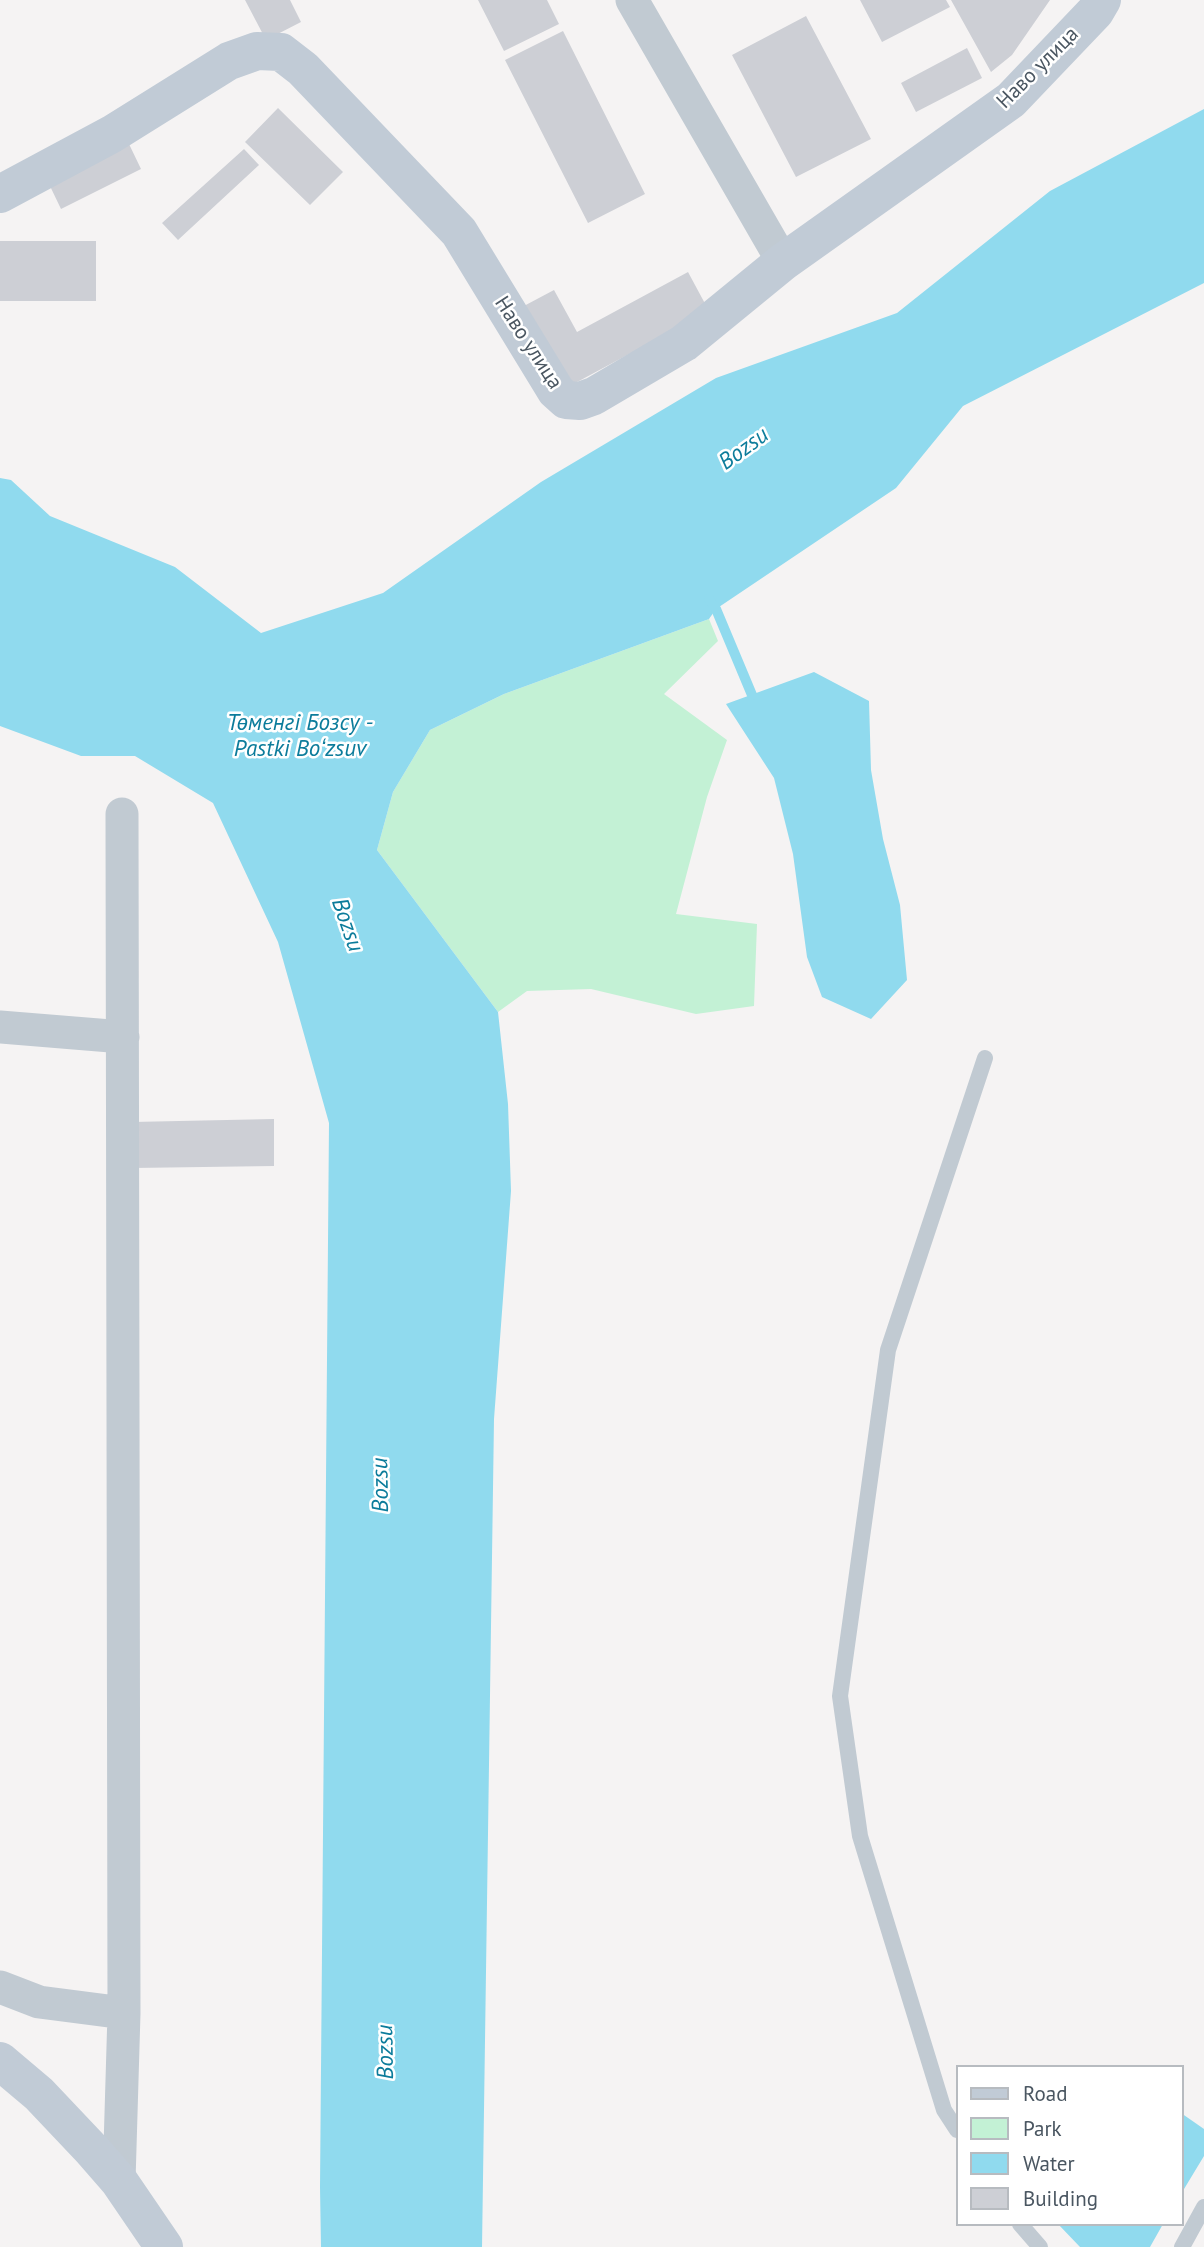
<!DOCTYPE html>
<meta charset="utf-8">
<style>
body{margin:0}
#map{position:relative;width:1204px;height:2247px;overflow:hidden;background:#f5f3f3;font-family:"PT Sans",sans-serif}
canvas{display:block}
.legend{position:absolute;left:956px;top:2065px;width:228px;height:161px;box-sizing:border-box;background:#fff;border:2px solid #b7bbc0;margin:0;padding:9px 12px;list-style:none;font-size:21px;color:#4a5661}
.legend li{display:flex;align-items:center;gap:14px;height:35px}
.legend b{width:35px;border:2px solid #b7bbc0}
</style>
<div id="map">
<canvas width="1204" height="2247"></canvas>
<ul class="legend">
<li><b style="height:9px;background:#c1cbd6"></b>Road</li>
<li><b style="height:19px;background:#c3f1d5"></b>Park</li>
<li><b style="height:19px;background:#90daee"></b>Water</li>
<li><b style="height:19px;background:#cdcfd5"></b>Building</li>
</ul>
</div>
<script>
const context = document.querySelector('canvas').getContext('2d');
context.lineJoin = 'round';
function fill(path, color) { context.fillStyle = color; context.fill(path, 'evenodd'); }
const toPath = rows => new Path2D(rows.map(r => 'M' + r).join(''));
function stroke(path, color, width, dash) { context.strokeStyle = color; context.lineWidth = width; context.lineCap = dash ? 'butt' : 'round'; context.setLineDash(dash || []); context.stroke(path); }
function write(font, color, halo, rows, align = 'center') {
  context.font = font + ' "PT Sans",sans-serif'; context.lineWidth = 5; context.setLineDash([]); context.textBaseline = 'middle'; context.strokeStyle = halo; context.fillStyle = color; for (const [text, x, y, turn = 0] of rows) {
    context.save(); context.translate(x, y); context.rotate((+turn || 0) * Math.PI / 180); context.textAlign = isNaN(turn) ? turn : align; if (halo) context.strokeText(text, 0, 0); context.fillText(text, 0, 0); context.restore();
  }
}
const green = toPath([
 [709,619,718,641,664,694,727,740,707,797,676,914,757,924,754,1006,696,1014,591,989,527,991,498,1012,377,850,393,792,430,730,504,694]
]);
const water = toPath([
 [1204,109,1204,283,963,406,896,488,716,609,709,619,504,694,430,730,393,792,377,850,498,1012,508,1104,511,1191,494,1419,482,2247,321,2247,320,2187,329,1123,278,942,213,803,135,756,81,756,0,726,0,478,11,480,50,516,175,567,261,633,383,593,541,482,716,378,897,313,1050,191],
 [814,672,869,701,871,770,883,839,900,905,907,980,871,1019,822,997,807,957,793,854,774,778,726,704],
 [1181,2113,1204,2129,1204,2156,1181,2194],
 [1058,2224,1163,2224,1150,2247,1080,2247]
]);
const stream = toPath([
 [709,599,716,609,752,695]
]);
const building = toPath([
 [245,0,290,0,301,22,266,40],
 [478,0,547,0,559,24,504,51],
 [860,0,946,0,950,7,882,42],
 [951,0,1050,0,1012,55,991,72],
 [806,16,871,139,796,177,732,55],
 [563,31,645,194,588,223,505,60],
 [967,48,982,78,916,112,901,83],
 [278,108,343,172,310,205,245,142],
 [129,144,141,169,61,209,49,184],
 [244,149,259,165,178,240,162,223],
 [0,241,96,241,96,301,0,301],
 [688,272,709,311,566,388,522,307,554,290,577,332],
 [274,1119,274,1166,133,1168,132,1122]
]);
const lane = toPath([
 [957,2130,944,2110,860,1836,840,1696,888,1350,985,1058],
 [1020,2224,1040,2247],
 [1182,2247,1204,2207]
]);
const street = toPath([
 [632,0,783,262],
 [0,1027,123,1037],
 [0,1987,39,2002,124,2013],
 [119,2181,124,2013,122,814]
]);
const secondary = toPath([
 [0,194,112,134,229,61,257,51,281,52,303,69,459,232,556,391,566,400,580,401,594,396,684,343,783,262,1011,100,1095,12,1102,0],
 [0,2061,39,2094,92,2150,119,2181,164,2247]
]);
const streetNames = [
 ["Наво улица",1038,68,-45],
 ["Наво улица",528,343,57]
];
const waterNames = [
 ["Bozsu",744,449,-36],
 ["Төменгі Бозсу -",300,723],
 ["Pastki Boʻzsuv",300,749],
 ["Bozsu",347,925,71],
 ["Bozsu",381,1485,-91],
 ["Bozsu",386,2052,-91]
];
fill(green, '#c3f1d5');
fill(water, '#90daee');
stroke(stream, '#90daee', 10);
fill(building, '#cdcfd5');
stroke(lane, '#c1cad2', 16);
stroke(street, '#c1cad2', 33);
stroke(secondary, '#c1cbd6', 38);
write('21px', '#4a5661', '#fff', streetNames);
write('italic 23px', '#0c7c9b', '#fff', waterNames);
</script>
